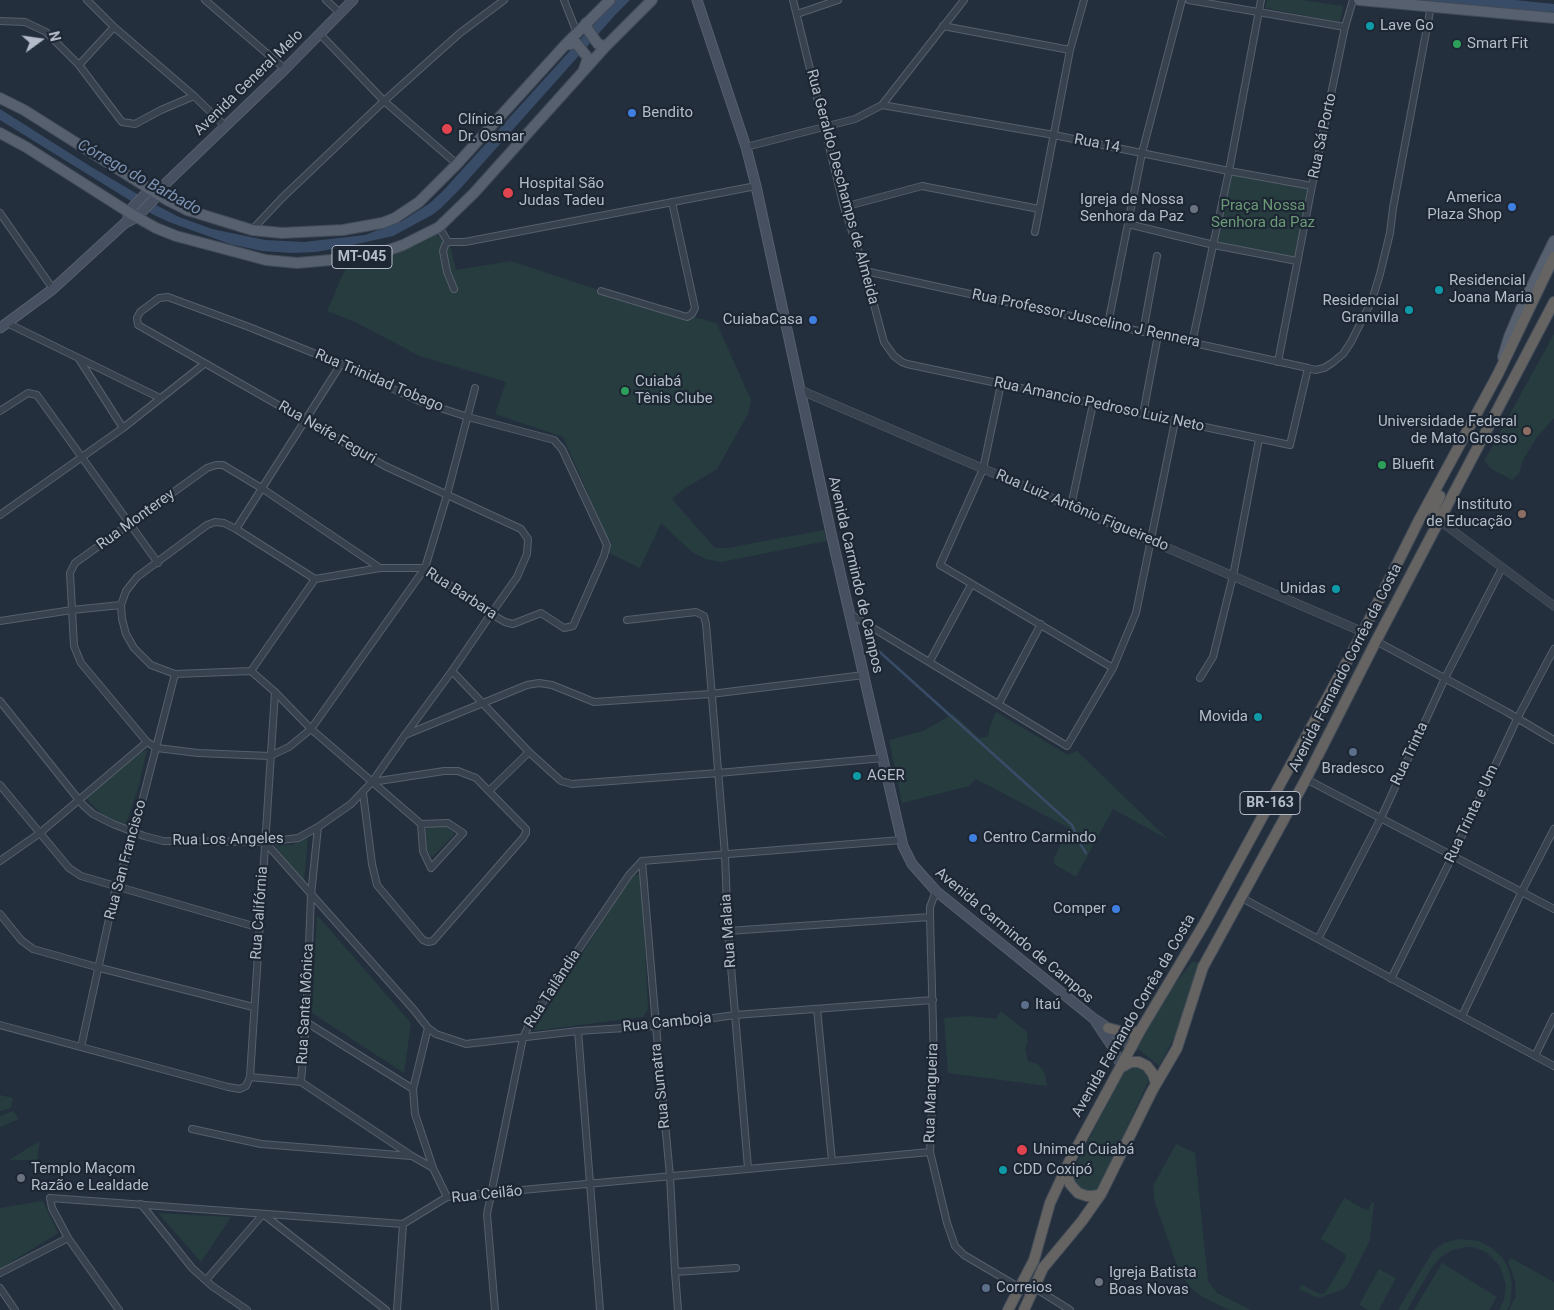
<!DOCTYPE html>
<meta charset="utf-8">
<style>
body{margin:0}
#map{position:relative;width:1554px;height:1310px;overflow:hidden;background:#242f3e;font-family:Roboto,sans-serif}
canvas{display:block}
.north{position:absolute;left:15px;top:15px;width:50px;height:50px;-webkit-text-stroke:4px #1d2633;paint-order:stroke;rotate:76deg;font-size:14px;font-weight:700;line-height:20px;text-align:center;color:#b4bcc9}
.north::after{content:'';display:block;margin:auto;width:18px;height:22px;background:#b4bcc9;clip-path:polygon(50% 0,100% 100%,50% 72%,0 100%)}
</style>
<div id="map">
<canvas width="1554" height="1310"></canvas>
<div class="north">N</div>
</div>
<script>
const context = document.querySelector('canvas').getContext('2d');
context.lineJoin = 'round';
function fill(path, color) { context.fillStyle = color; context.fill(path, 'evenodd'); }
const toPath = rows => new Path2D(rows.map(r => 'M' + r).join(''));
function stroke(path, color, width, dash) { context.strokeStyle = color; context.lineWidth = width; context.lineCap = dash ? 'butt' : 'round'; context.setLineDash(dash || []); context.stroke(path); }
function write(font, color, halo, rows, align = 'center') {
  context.font = font + ' Roboto,sans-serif'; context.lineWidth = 4.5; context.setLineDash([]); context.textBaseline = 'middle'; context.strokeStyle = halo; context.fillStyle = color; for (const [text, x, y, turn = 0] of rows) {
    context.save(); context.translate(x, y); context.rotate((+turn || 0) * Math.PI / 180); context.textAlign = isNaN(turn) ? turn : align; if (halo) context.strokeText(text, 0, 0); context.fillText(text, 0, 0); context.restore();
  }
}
const green = toPath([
 [1267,0,1301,0,1343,6,1340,22,1265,8],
 [1230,172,1309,188,1296,257,1217,242],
 [434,231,450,245,456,270,511,261,677,316,703,319,717,324,751,400,748,414,717,469,682,490,672,499,715,548,727,548,824,530,827,541,721,562,706,559,692,552,661,523,640,568,607,552,612,543,607,537,563,437,495,414,506,382,420,356,355,322,327,311,347,265,384,255,427,240],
 [1554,334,1554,418,1537,437,1523,460,1519,474,1512,480,1490,468,1484,461],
 [996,712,1068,755,1077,751,1169,840,1113,809,1076,877,1054,864,1054,858,1069,828,976,779,969,786,902,803,889,740,923,731,953,714,979,738,988,737,990,726],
 [147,750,138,788,126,825,101,814,84,796,135,754],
 [445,825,455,834,432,857,426,849,426,827],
 [308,836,304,884,275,845,292,845],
 [633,873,642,876,648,1009,643,1017,533,1031],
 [317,915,411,1023,404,1073,312,1013],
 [1193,961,1199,963,1181,1018,1176,1034,1159,1066,1134,1046,1163,999],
 [1001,1011,1027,1032,1028,1042,1025,1048,1028,1061,1038,1064,1045,1074,1047,1086,948,1073,944,1018,969,1016,996,1019],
 [1140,1065,1149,1076,1148,1082,1099,1188,1087,1193,1075,1187,1071,1175,1124,1070,1126,1067],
 [0,1095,13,1098,11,1108,0,1111],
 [13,1111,19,1119,0,1127,0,1116],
 [40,1141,37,1160,9,1160],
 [1176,1144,1195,1153,1208,1281,1217,1293,1251,1310,1229,1310,1201,1296,1190,1287,1179,1271,1155,1203,1153,1186],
 [1344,1198,1366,1210,1369,1209,1372,1202,1374,1203,1370,1240,1347,1286,1342,1290,1318,1298,1299,1289,1302,1285,1320,1294,1325,1293,1346,1258,1345,1254,1321,1239],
 [43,1201,58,1233,0,1269,0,1208],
 [158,1213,231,1217,201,1262],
 [1458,1239,1479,1241,1492,1248,1502,1257,1509,1270,1512,1284,1510,1305,1507,1310,1499,1310,1504,1300,1506,1286,1500,1266,1486,1252,1473,1247,1466,1247,1452,1250,1441,1257,1432,1267,1407,1310,1398,1310,1433,1251,1444,1243],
 [1511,1258,1554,1282,1554,1310,1509,1310,1516,1296,1515,1281,1508,1261],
 [1442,1263,1497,1297,1489,1310,1414,1310],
 [1379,1269,1396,1278,1379,1310,1368,1310,1359,1305]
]);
const water = toPath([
 [616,0,630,0,616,14,459,190,441,208,432,215,393,236,343,247,316,252,292,253,262,251,230,244,169,222,152,214,0,120,0,109,93,168,156,205,179,217,212,229,265,240,304,242,365,235,402,221,430,203,443,191],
 [1413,0,1515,0,1554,4,1554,14]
]);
const stream = toPath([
 [872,645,1072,825,1082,847,1086,853]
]);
const minor = toPath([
 [87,0,114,27,194,96,225,126],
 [205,0,285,69],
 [326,0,340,13],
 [564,0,577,33],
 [793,0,844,207,865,271,884,342,894,356,902,362,907,364,1290,445,1308,368],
 [1189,0,1345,27],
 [797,14,838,0],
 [0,21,25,22,46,32,79,65,122,122,135,124,161,110,194,96],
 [943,26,1070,50],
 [320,34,384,101,457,164],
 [79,65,114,27],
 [882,105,1054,135,1229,171,1312,186],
 [746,147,855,119,882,105,964,0],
 [844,207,922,186,1039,209],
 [0,213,53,289],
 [1128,224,1214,245,1297,261],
 [439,227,448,242,465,242,756,186],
 [252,230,282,198,384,101,460,33,504,0],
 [1035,232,1070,50,1084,0],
 [448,242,445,245,443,251,447,272,454,289],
 [865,271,1308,368,1315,370,1324,368,1332,363,1343,354,1351,342,1372,300,1380,274,1390,233,1393,208,1431,6],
 [601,291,687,317,692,314,695,308,672,202],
 [7,323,160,398],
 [1108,324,1142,153,1182,0],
 [1143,332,1157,256],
 [1192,343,1229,171,1261,0],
 [79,359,123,428],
 [1278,362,1312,186,1345,27,1353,0],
 [1001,384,983,469,940,565,1113,668],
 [0,411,28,393,37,395,158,563],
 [1143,414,1158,335],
 [1071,506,1093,404],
 [0,515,123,428,204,364],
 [215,522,224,523,236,529,315,579,251,671,175,674,151,665,134,648,126,634,122,619,121,605,126,591,137,577,207,525,215,522],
 [236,529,341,364],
 [380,568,263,489,223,465,216,465,207,468,75,563,70,573,74,646,81,663,147,742,157,748,198,753,270,756,289,747,311,729,425,568,447,495,475,388],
 [850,614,1067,746,1113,668,1136,613,1175,421],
 [627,620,696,612,704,616,706,624,725,855,728,931,748,1168],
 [0,621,72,610,121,605],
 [1376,641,1507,712,1554,740],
 [930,661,971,585],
 [251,671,275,692,311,729,421,824,448,823,463,833,431,868,423,851,421,824],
 [452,671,529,752,561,781,572,784,718,773,883,758],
 [1200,678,1213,657,1233,576,1259,439],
 [0,701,83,805,93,814,113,824,144,836,163,841,265,842,298,838,318,827,351,804,372,782,405,735,452,671,491,614,517,577,527,554,528,539,521,529,385,466,138,325,137,318,140,312,159,298,168,297,249,327,363,373,389,387,419,401,468,417,554,440,562,449,607,545,604,556,573,626,564,628,541,613,513,624,505,622,491,614,425,568,380,568,315,579],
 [999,703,1041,624],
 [405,735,527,685,539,683,552,685,594,702,711,694,864,675],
 [1306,779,1554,909],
 [0,785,69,868,81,876,260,928],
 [489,791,529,752],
 [363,793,372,864,377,885,423,940,428,942,433,941,523,838,526,833,526,829,476,778,458,771,444,771,372,782],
 [318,827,311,895,306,1022,301,1082,412,1156,433,1168],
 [265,842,414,1010,428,1028,436,1034,466,1044,578,1031,656,1026,735,1015,933,1000],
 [0,861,40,833,147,742],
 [642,861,656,1026,670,1176,675,1272,678,1310],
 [642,861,901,840],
 [936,891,930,907,930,917,934,1061,930,1152,947,1223,955,1246,964,1255,1020,1288],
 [1240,897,1554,1066],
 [0,914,21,940,33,949,100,968,253,1007],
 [728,931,930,917],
 [1318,939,1381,818,1445,678,1502,568],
 [1391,979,1453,855,1517,719,1554,649],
 [817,1009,832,1161],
 [1462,1016,1522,891,1554,829],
 [306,1022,413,1089],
 [0,1025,228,1087,240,1089,246,1086,250,1077,275,692],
 [428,1028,413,1089,415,1114,433,1168,447,1197],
 [578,1031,600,1310],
 [81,1047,116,887,134,833,175,674],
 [1535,1056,1554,1017],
 [250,1077,301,1082],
 [192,1129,261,1144,411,1156],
 [141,1204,192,1268,212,1286,247,1310],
 [675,1272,736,1268],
 [0,1273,68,1238],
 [207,1279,263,1214,386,1310],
 [0,1288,15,1310],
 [1035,1288,1070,1310],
 [119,1310,68,1238,52,1208,50,1198,403,1224,447,1197,930,1152],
 [397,1310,403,1224],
 [495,1310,487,1214,523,1038,532,1018,629,875,642,861]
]);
const tertiary = toPath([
 [800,390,1363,632],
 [1440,521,1554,606]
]);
const secondary = toPath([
 [697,0,746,147,756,186,831,533,903,846,912,864,936,891,1093,1018,1108,1028,1132,1047],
 [128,217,128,212,150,189,155,188],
 [0,328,53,289,125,223,137,217,159,194,163,186,285,69,353,0],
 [1096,1022,1112,1046,1122,1067]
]);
const primary = toPath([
 [1359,0,1554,18],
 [586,23,588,30,598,44,606,46],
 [565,45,576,43,588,58,584,69],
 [0,98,24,110,167,200,187,210,252,230,282,233,343,230,382,223,395,218,419,202,457,164,565,45,610,0],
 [0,133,26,147,133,215,156,228,176,236,266,260,297,263,354,258,381,253,403,245,439,227,474,193,606,46,652,0],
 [1503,357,1509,337,1523,304,1554,241]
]);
const trunk = toPath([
 [1440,496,1433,511,1440,521],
 [1108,1028,1127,1033,1140,1031],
 [1122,1067,1131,1062,1139,1062,1147,1066,1153,1074,1156,1084],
 [1069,1168,1068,1177,1070,1184,1078,1193,1087,1196,1093,1196,1101,1194],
 [1008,1310,1034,1260,1050,1203,1069,1162,1140,1031,1204,924,1363,632,1419,520,1498,374,1554,257],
 [1024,1310,1043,1268,1082,1221,1101,1194,1152,1091,1177,1048,1203,967,1306,779,1376,641,1554,302]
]);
const markers = [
 [1370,26,5,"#0f9aa8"],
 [1457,44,5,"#2e9e5b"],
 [632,113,5,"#3f7fe0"],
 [447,129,6,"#e0444e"],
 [508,193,6,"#e0444e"],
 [1512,207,5,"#3f7fe0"],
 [1194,209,5,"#6b7280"],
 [1439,290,5,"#0f9aa8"],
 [1409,310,5,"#0f9aa8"],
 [813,320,5,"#3f7fe0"],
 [625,391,5,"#2e9e5b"],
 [1527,431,5,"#8d6e63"],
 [1382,465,5,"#2e9e5b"],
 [1522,514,5,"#8d6e63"],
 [1336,589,5,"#0f9aa8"],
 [1258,717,5,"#0f9aa8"],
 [1353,752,5,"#5c6f8a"],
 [857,776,5,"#0f9aa8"],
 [973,838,5,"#3f7fe0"],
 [1116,909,5,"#3f7fe0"],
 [1025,1005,5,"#5c6f8a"],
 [1022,1150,6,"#e0444e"],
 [1003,1170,5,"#0f9aa8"],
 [21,1178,5,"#6b7280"],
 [1099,1282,5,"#6b7280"],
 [986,1288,5,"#5c6f8a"]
];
const shields = [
 [362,257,60],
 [1270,803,60]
];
const shieldNames = [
 ["MT-045",362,257],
 ["BR-163",1270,803]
];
const poiNames = [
 ["Lave Go",1380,26],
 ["Smart Fit",1467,44],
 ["Bendito",642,113],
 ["Clínica",458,120],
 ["Dr. Osmar",458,137],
 ["Hospital São",519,184],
 ["Judas Tadeu",519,201],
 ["America",1502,198,"right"],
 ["Plaza Shop",1502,215,"right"],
 ["Igreja de Nossa",1184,200,"right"],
 ["Senhora da Paz",1184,217,"right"],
 ["Residencial",1449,281],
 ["Joana Maria",1449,298],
 ["Residencial",1399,301,"right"],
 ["Granvilla",1399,318,"right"],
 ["CuiabaCasa",803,320,"right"],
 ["Cuiabá",635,382],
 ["Tênis Clube",635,399],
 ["Universidade Federal",1517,422,"right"],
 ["de Mato Grosso",1517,439,"right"],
 ["Bluefit",1392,465],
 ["Instituto",1512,505,"right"],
 ["de Educação",1512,522,"right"],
 ["Unidas",1326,589,"right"],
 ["Movida",1248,717,"right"],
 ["Bradesco",1353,769,"center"],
 ["AGER",867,776],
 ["Centro Carmindo",983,838],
 ["Comper",1106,909,"right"],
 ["Itaú",1035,1005],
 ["Unimed Cuiabá",1033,1150],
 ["Templo Maçom",31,1169],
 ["Razão e Lealdade",31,1186],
 ["CDD Coxipó",1013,1170],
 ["Igreja Batista",1109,1273],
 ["Boas Novas",1109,1290],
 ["Correios",996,1288]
];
const streetNames = [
 ["Avenida General Melo",249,83,-44],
 ["Rua Sá Porto",1323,136,-78],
 ["Rua 14",1097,144,11],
 ["Rua Geraldo Deschamps de Almeida",842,187,75],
 ["Rua Professor Juscelino J Rennera",1086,319,12],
 ["Rua Trinidad Tobago",379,381,23],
 ["Rua Amancio Pedroso Luiz Neto",1099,405,12],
 ["Rua Neife Feguri",327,433,30],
 ["Rua Luiz Antônio Figueiredo",1082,511,23],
 ["Rua Monterey",136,520,-36],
 ["Avenida Carmindo de Campos",855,575,77],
 ["Rua Barbara",461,594,33],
 ["Avenida Fernando Corrêa da Costa",1346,668,-63],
 ["Rua Trinta",1410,754,-65],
 ["Rua Trinta e Um",1472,814,-65],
 ["Rua Los Angeles",228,840,-1],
 ["Rua San Francisco",126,860,-75],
 ["Rua Califórnia",260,913,-86],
 ["Rua Malaia",729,931,-94],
 ["Avenida Carmindo de Campos",1014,936,40],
 ["Rua Tailândia",553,989,-57],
 ["Rua Santa Mônica",306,1004,-87],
 ["Avenida Fernando Corrêa da Costa",1134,1016,-60],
 ["Rua Camboja",667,1023,-6],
 ["Rua Sumatra",661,1086,-96],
 ["Rua Mangueira",932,1093,-88],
 ["Rua Ceilão",487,1195,-6]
];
const parkNames = [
 ["Praça Nossa",1263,206],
 ["Senhora da Paz",1263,223]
];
const waterNames = [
 ["Córrego do Barbado",139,178,29]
];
fill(green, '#263c3f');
fill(water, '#394c67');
stroke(stream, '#394c67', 2.5);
stroke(minor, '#565f6c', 8);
stroke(tertiary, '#565f6c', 9);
stroke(secondary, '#565f6c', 11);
stroke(primary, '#414a57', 12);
stroke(trunk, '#434c59', 12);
stroke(minor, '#38414e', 6);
stroke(tertiary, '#38414e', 8);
stroke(secondary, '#465061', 9);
stroke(primary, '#56606e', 10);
stroke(trunk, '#656462', 10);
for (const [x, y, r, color] of markers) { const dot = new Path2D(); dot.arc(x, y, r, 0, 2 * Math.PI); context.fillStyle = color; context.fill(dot); stroke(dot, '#1d2633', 2); }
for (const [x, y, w] of shields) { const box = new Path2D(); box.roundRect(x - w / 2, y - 11.5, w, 23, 4); context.fillStyle = '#1d2633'; context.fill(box); stroke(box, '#b4bcc9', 1); }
write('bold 14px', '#b4bcc9', null, shieldNames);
write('15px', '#b4bcc9', '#1d2633', poiNames, 'left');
write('15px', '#b4bcc9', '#1d2633', streetNames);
write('15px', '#6b9a76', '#1d2633', parkNames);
write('italic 16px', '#7c92b1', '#1d2633', waterNames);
</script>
